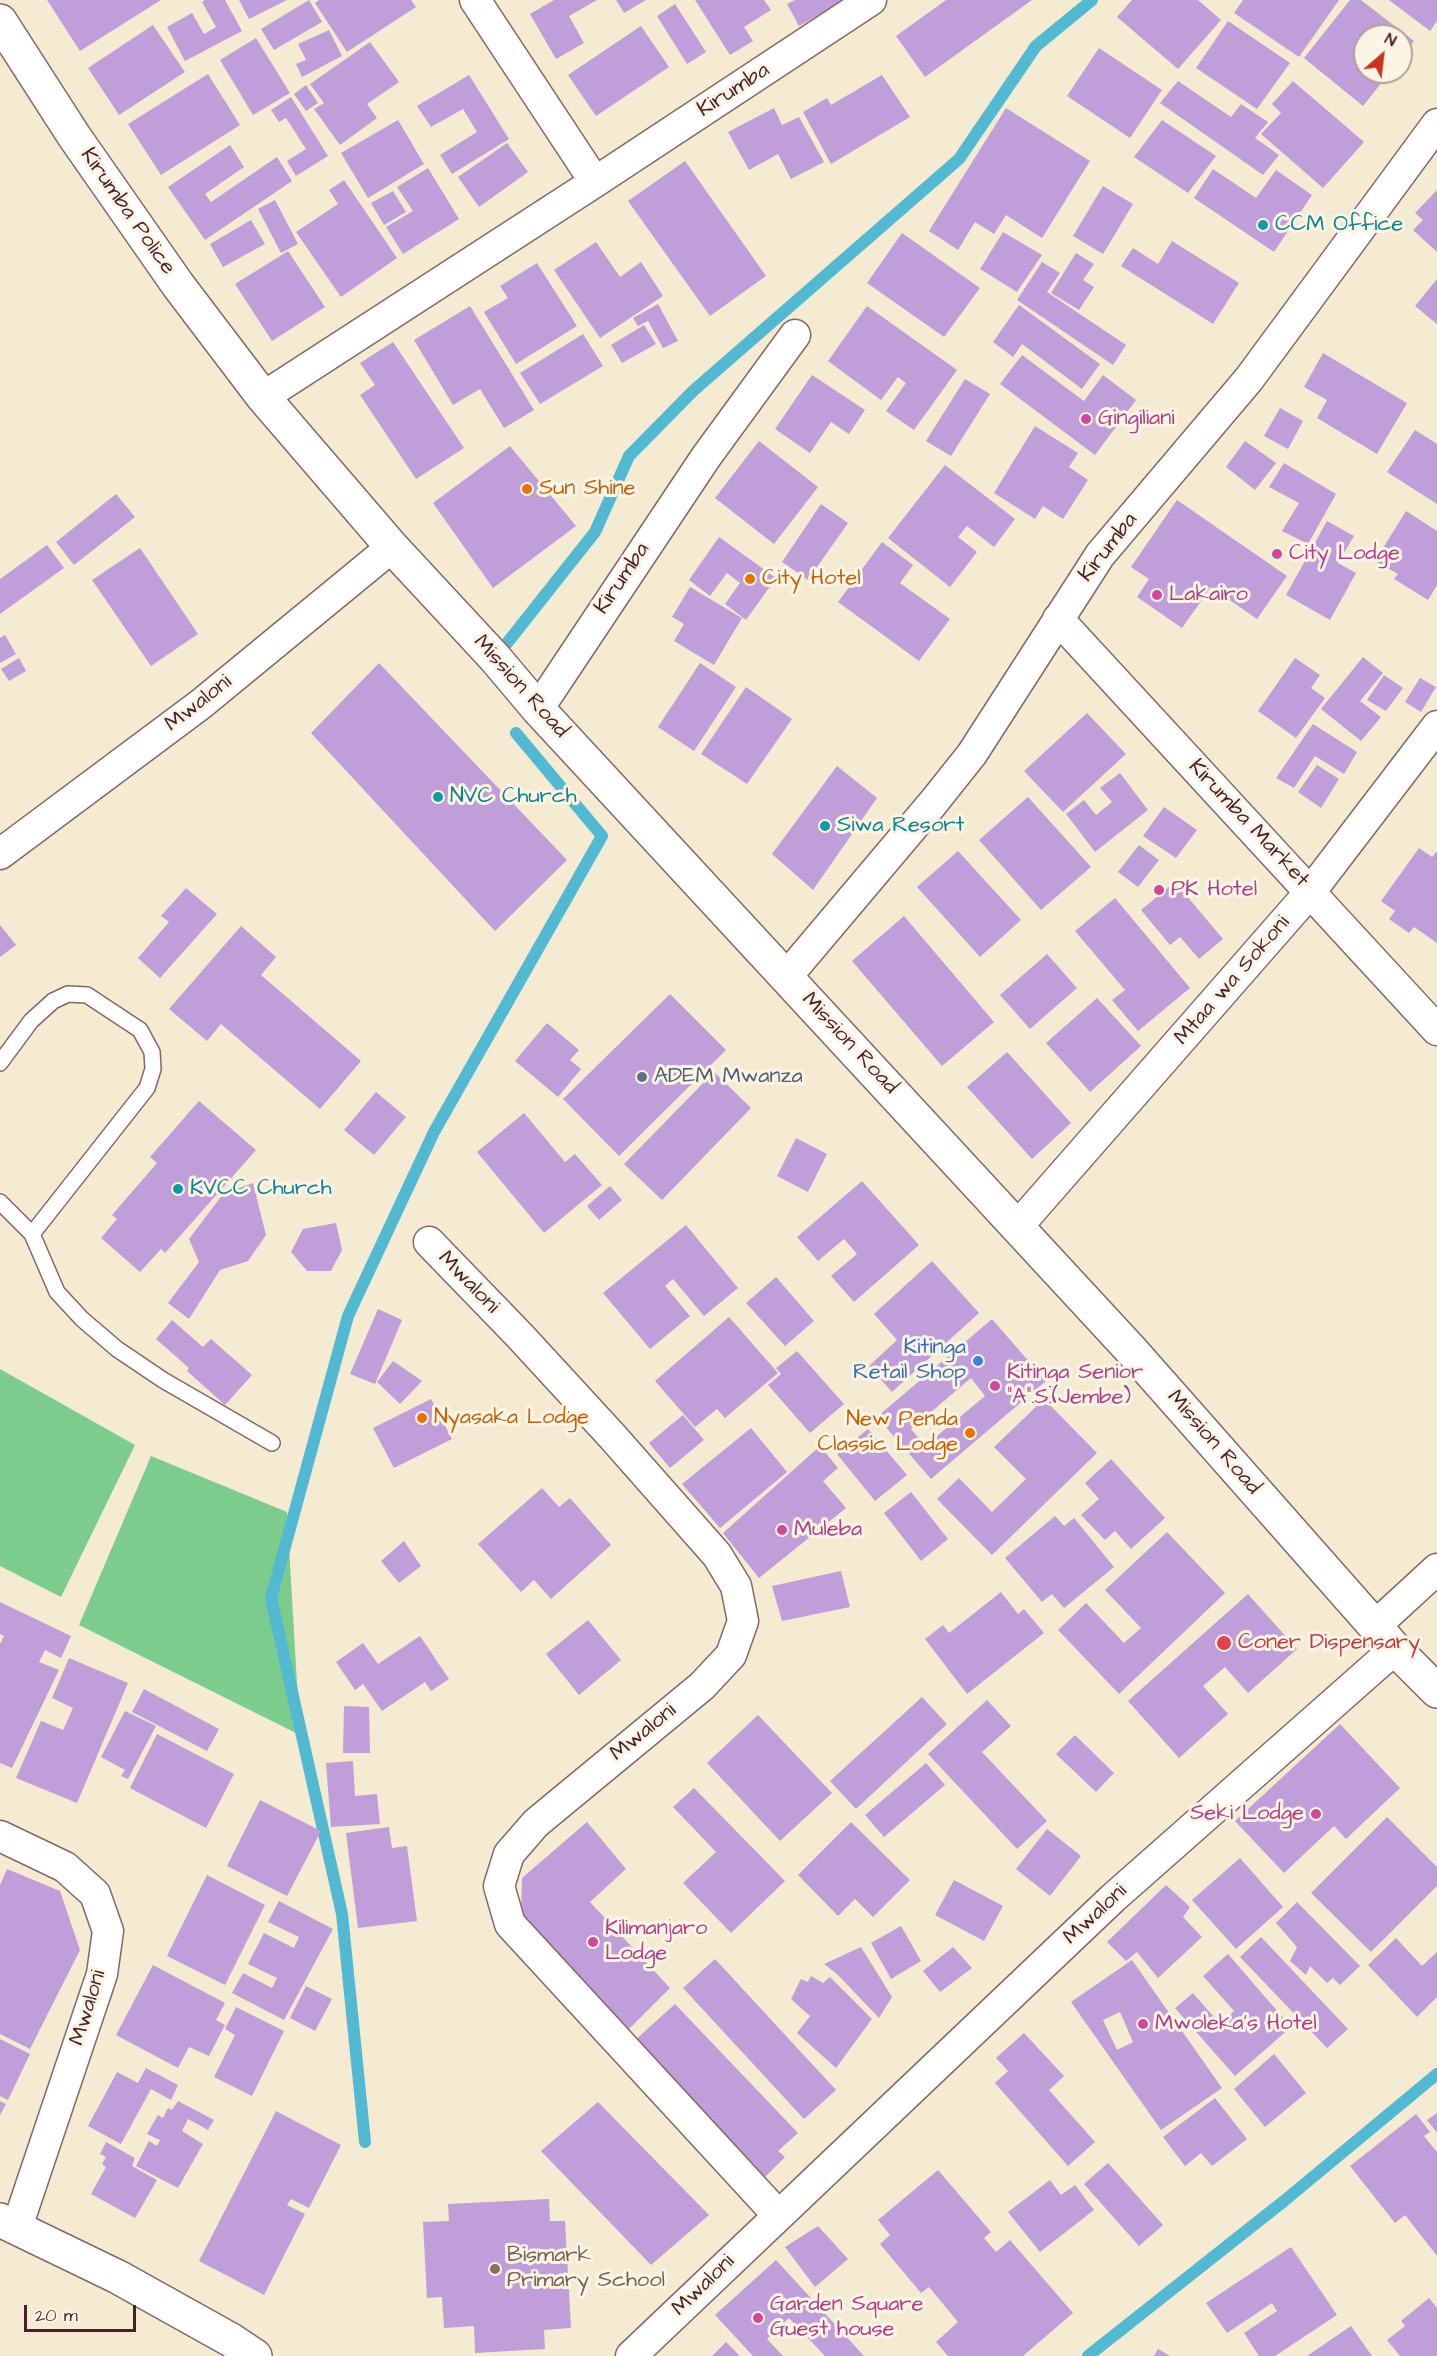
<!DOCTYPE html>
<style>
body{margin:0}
#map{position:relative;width:1437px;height:2356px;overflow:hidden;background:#f4ebd2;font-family:"Architects Daughter",sans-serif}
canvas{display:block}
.north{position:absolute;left:1353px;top:24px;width:60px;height:60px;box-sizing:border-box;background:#fcf5e5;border:2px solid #b59f9b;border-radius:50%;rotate:28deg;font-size:16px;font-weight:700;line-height:24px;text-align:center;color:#4a1f2b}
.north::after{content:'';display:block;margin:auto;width:21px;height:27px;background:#c8321e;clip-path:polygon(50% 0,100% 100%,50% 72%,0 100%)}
.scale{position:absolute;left:24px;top:2305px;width:112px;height:27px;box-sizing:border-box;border:3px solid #4a1f2b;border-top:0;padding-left:8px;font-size:18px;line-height:21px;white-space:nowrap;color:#4a1f2b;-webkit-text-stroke:4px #fcf5e5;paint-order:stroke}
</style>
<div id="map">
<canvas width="1437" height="2356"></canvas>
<div class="north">N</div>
<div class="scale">20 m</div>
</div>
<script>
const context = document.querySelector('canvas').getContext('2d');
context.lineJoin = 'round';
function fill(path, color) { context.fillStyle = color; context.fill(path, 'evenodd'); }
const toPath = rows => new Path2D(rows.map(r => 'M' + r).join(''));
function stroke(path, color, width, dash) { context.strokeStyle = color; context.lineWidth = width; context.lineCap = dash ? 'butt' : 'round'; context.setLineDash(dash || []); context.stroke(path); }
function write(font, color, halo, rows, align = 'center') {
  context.font = font + ' "Architects Daughter",sans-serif'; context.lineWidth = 6; context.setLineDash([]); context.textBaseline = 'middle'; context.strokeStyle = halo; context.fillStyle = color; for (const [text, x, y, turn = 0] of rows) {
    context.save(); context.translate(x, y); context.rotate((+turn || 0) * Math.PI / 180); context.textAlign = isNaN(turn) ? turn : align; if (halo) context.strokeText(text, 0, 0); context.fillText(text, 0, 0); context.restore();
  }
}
const green = toPath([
 [0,1369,135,1445,61,1597,0,1566],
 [151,1456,287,1512,300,1735,79,1625]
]);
const stream = toPath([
 [496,657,595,532,629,456,693,391,959,159,1036,46,1092,0],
 [365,2142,342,1914,271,1598,348,1316,434,1132,602,836,516,733],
 [1088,2356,1284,2201,1437,2074]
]);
const building = toPath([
 [47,0,161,0,80,51],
 [205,0,225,0,242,31,185,61,167,27,192,13,204,34,216,27,202,2],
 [239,0,287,0,249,19],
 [309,0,322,22,274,50,261,29],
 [319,0,411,0,416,7,347,52,315,3],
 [554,0,597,0,569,16,584,43,556,59,530,14],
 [616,0,646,0,624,13],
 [695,0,764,0,771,10,744,27,753,41,730,55],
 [795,0,846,0,799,26,787,4],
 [946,0,1032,0,925,77,896,36],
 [1132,0,1198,0,1221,20,1178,69,1117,17],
 [1243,0,1339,0,1299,57,1234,13],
 [1350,0,1361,0,1414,41,1401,58,1401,36,1365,36,1365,72,1390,72,1363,106,1304,58],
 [1389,0,1437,0,1437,21,1430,31],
 [675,4,706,52,687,64,657,16],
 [1228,21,1290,63,1257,109,1196,68],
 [153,25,185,72,119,115,88,68],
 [641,26,669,67,596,116,568,75],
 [329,30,342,56,302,77,296,64,306,60,298,44],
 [256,38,290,93,253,115,220,60],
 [370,42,399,82,367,104,377,118,340,145,314,109,324,103,310,84],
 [1099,48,1162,90,1130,138,1067,96],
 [208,74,240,125,161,175,128,124],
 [469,75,509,139,452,174,440,155,477,132,463,109,431,127,417,106],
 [882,75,910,117,831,164,803,112,827,98,831,105],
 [1178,81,1231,117,1241,104,1268,122,1255,138,1279,155,1263,175,1160,103],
 [1293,81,1364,142,1323,188,1261,134,1281,113,1272,104],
 [306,85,318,103,306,111,294,94],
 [291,97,328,156,296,176,287,161,306,149,286,118,279,122,271,110],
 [774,108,782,125,799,117,824,162,791,179,778,154,749,170,728,132],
 [1006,108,1090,161,1042,238,1006,215,994,234,975,222,958,250,929,231],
 [398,120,424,164,368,198,341,153],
 [1162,120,1216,156,1188,193,1134,157],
 [507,143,528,172,479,207,458,177],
 [230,145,244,167,205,194,211,202,277,157,292,181,205,240,168,187],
 [685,161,766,276,710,316,628,201],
 [428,168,459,219,403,254,386,227,413,211,397,187],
 [1213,169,1256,198,1276,170,1312,195,1274,252,1194,198],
 [344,180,397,258,341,297,296,232,338,204,329,190],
 [1103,186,1133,204,1103,254,1073,236],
 [1437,190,1437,252,1413,230,1423,220,1415,213],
 [393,191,406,212,384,225,371,203],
 [275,200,298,244,281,253,258,209],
 [251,220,265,244,223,267,210,244],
 [1003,232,1042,255,1017,292,980,269],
 [902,233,980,288,944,337,867,283],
 [1172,241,1239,283,1213,324,1121,266,1133,248,1158,264],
 [596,242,620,277,641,262,663,296,600,338,554,270],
 [288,251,325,307,272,341,235,284],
 [1076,253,1094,264,1083,280,1094,287,1079,310,1051,293],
 [1042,262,1060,273,1047,292,1126,345,1113,365,1017,300],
 [537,263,577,326,516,364,484,312,508,298,500,286],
 [1437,279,1437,324,1415,306],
 [658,304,678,341,663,348,648,321,638,326,633,318],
 [1019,305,1100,364,1082,389,1022,344,1013,357,993,342],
 [470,306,534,410,504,428,480,389,453,405,414,340],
 [867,306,957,370,914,430,886,411,906,383,898,377,881,400,828,361],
 [644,325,656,344,622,363,611,345],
 [583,334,603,366,540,404,520,373],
 [393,342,464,448,416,479,360,395,375,385,360,363],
 [1323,353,1407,403,1377,454,1317,418,1327,400,1304,387],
 [1022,355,1084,401,1103,375,1136,400,1095,455,1000,384],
 [812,375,865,410,849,434,831,422,810,453,775,429],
 [965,379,990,394,951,456,926,441],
 [1280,408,1303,421,1288,449,1264,436],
 [1035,426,1078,453,1069,467,1088,480,1063,519,1043,506,1035,519,994,493],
 [1415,430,1437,444,1437,504,1387,472],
 [759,441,818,487,774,544,715,498],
 [1245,441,1276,463,1255,490,1226,467],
 [510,446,576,526,493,588,433,503],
 [1284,463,1336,494,1308,544,1282,531,1299,503,1269,487],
 [945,465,1015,519,994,547,967,526,958,537,977,552,950,587,888,538],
 [116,494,135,517,74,565,56,542],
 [1177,500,1287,576,1257,619,1211,587,1182,628,1137,597,1149,579,1131,567],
 [821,504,848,523,808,580,782,562],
 [1406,511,1437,531,1437,585,1428,600,1394,579,1398,574,1375,561],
 [1327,521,1354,536,1338,563,1356,573,1330,620,1286,595],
 [719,537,776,578,746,620,725,604,740,583,727,573,710,596,689,580],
 [882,542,913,565,900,583,950,619,919,661,838,602],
 [47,545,64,568,0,614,0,579],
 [140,548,198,634,151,666,92,580],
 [690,587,742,618,714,665,674,641,684,624,672,617],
 [5,635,16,654,0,663,0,638],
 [1363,657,1383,673,1360,701,1381,717,1361,741,1321,709],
 [19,658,26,671,9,681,1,669],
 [1295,658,1320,675,1311,688,1325,698,1296,738,1258,711],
 [379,663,567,860,495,931,311,733],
 [700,663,736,687,694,751,658,727],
 [1384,675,1403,688,1386,711,1367,700],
 [1420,678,1436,687,1421,712,1405,702],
 [746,687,792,719,747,784,701,754],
 [1087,713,1126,754,1063,812,1024,771],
 [1313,724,1357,752,1344,774,1315,756,1294,788,1276,778],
 [1317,765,1339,779,1321,808,1298,792],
 [837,766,877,798,813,890,772,854],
 [1120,773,1148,810,1095,852,1066,814,1084,800,1096,815,1112,802,1100,788],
 [1028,797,1091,867,1041,910,979,840],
 [1164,807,1197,830,1176,858,1143,836],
 [1139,845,1159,860,1138,887,1118,872],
 [1419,848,1432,857,1437,851,1437,943,1414,927,1409,933,1389,919,1395,911,1381,901],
 [958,851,1021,920,980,957,917,887],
 [1175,882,1223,939,1199,959,1180,937,1170,945,1141,910],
 [186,888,217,914,160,978,138,958,169,922,161,916],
 [1115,898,1190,988,1138,1031,1112,1000,1125,990,1075,931],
 [904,916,994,1022,942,1066,852,961],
 [0,925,16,945,0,957],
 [241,926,276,957,261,975,361,1061,320,1109,221,1024,207,1041,169,1009],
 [1047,954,1077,988,1030,1029,1000,995],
 [670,994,726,1050,619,1156,563,1099],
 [1097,998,1141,1046,1090,1092,1046,1043],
 [547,1023,579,1050,570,1060,581,1069,558,1097,515,1061],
 [1007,1052,1071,1123,1032,1159,967,1087],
 [714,1072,751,1108,662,1200,624,1164],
 [376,1092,406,1117,374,1155,344,1130],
 [199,1101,256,1150,165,1253,161,1249,140,1272,101,1238,117,1219,112,1215,157,1163,150,1157],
 [524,1113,565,1162,575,1154,602,1185,544,1233,477,1152],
 [796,1138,827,1154,808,1192,777,1176],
 [862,1181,919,1245,854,1302,831,1276,857,1254,844,1239,818,1261,797,1237],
 [253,1183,266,1235,248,1261,220,1270,189,1319,168,1303,199,1262,189,1239,223,1194],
 [610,1186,622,1200,599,1220,587,1206],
 [336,1223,342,1250,331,1271,307,1271,291,1252,303,1229],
 [686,1225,738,1288,704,1316,673,1279,665,1286,690,1316,650,1349,603,1293],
 [932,1261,979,1313,892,1392,869,1366,897,1340,874,1314],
 [776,1277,814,1321,785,1346,746,1303],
 [378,1309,402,1320,375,1384,350,1374],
 [729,1317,778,1373,725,1418,717,1409,695,1427,655,1381],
 [992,1319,1046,1381,931,1479,877,1417],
 [971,1378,985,1396,925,1446,911,1429],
 [172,1320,203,1347,211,1339,252,1375,225,1405,187,1371,189,1368,156,1339],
 [797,1351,844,1404,810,1433,768,1385,781,1374,776,1368],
 [393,1361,422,1381,400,1404,377,1382],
 [431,1399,452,1439,394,1468,373,1428],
 [1044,1399,1097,1453,992,1555,937,1499,959,1478,992,1512,1026,1479,994,1447],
 [683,1415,704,1440,670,1468,649,1443],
 [751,1428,787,1472,720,1528,682,1484],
 [868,1429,907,1475,875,1501,837,1454],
 [820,1446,838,1468,823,1481,846,1508,759,1578,723,1533],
 [1111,1459,1165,1518,1131,1549,1115,1531,1105,1540,1081,1515,1099,1499,1085,1483],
 [542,1488,559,1507,570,1498,611,1545,551,1599,534,1580,521,1592,478,1544],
 [911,1492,948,1539,921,1561,884,1513],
 [1055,1516,1064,1526,1074,1518,1114,1567,1064,1608,1052,1594,1042,1602,1005,1558],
 [1167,1532,1225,1593,1119,1694,1058,1630,1086,1603,1124,1643,1141,1628,1105,1590],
 [404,1541,421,1566,399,1583,381,1561],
 [841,1571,850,1607,782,1621,772,1586],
 [1001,1592,1018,1614,1024,1609,1044,1633,967,1694,925,1639,943,1625,949,1633],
 [1248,1594,1297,1649,1248,1693,1225,1667,1203,1686,1228,1714,1179,1758,1128,1701],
 [0,1602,71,1636,61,1658,45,1650,39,1662,59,1670,12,1768,0,1763,0,1644,4,1636,0,1634],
 [588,1620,621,1660,579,1695,546,1654],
 [420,1636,449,1679,431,1691,425,1682,382,1711,363,1684,355,1690,336,1662,363,1643,378,1664],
 [69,1658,128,1683,77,1803,16,1778,41,1721,63,1730,73,1708,52,1698],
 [144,1689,219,1729,207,1751,132,1712],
 [922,1697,947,1724,856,1809,830,1781],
 [987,1700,1011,1726,982,1752,1047,1821,1017,1849,928,1754],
 [344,1706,369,1707,370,1753,343,1753],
 [125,1711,156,1726,128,1779,121,1776,125,1770,101,1757],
 [758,1715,832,1793,780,1841,707,1763],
 [1340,1724,1400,1788,1346,1839,1334,1826,1284,1873,1235,1821],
 [157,1734,234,1774,206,1828,130,1788],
 [1075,1735,1114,1773,1096,1792,1056,1754],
 [353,1761,355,1796,377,1794,380,1824,331,1827,326,1763],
 [926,1763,945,1785,884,1837,865,1815],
 [694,1788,785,1881,731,1933,683,1883,716,1852,673,1807],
 [260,1800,321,1831,287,1896,227,1866],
 [1387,1817,1437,1867,1437,1886,1371,1952,1311,1893],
 [587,1822,626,1869,590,1902,670,1988,629,2029,521,1917,522,1878],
 [851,1822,910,1880,873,1917,855,1899,838,1916,798,1875],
 [389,1827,392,1848,407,1846,417,1921,358,1928,346,1833],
 [1047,1829,1081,1856,1050,1896,1016,1869],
 [1240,1858,1283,1907,1236,1949,1192,1900],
 [7,1869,60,1891,80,1950,30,2049,0,2034,0,1885],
 [207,1875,265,1905,225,1985,167,1956],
 [954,1880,1003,1906,984,1941,935,1915],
 [1166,1885,1190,1907,1183,1917,1202,1937,1158,1978,1137,1952,1126,1961,1107,1942],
 [279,1901,333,1929,284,2020,232,1993,243,1973,272,1988,277,1978,248,1964,264,1933,294,1948,299,1937,268,1922],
 [1297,1902,1360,1966,1340,1985,1333,1978,1327,1983,1310,1966,1306,1975,1290,1961,1297,1947,1276,1923],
 [901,1926,921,1961,891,1979,871,1943],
 [1261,1937,1348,2029,1327,2048,1240,1957],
 [1396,1938,1422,1966,1437,1952,1437,1997,1417,2017,1368,1965],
 [861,1947,892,1997,879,2018,837,1974,824,1964],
 [953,1947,972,1968,940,1992,923,1971],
 [1228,1954,1291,2027,1235,2076,1175,2008,1193,1993,1220,2024,1234,2011,1203,1976],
 [715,1959,836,2090,804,2119,683,1988],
 [1132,1960,1222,2088,1161,2130,1071,2002],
 [1120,2012,1133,2042,1117,2050,1103,2020],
 [153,1965,225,2003,216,2020,225,2025,209,2056,189,2047,178,2068,116,2035],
 [811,1976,823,1983,830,1977,872,2019,836,2068,797,2033,810,2016,791,1999,801,1979,808,1982],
 [306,1986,332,1999,315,2031,290,2018],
 [675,2004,798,2133,778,2151,785,2157,762,2180,632,2043],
 [236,2007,284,2031,252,2096,214,2077,235,2035,225,2029],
 [1024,2033,1064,2076,1049,2090,1095,2142,1068,2166,995,2083,1008,2071,996,2058],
 [0,2039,30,2054,8,2100,0,2096],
 [1274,2054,1306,2093,1265,2127,1234,2089],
 [146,2068,178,2085,171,2100,151,2089,121,2144,88,2126,117,2072,138,2083],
 [1215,2098,1247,2139,1212,2166,1201,2153,1185,2166,1163,2137],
 [0,2101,6,2104,0,2115],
 [178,2101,214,2120,208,2130,188,2119,182,2131,203,2144,178,2188,136,2166,149,2141,157,2146,160,2140,147,2134,158,2115,163,2118,168,2108,172,2110],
 [598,2102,709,2215,651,2265,541,2151],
 [276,2111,341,2145,309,2208,291,2199,287,2205,305,2214,264,2295,199,2261],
 [1437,2113,1437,2133,1427,2120],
 [1416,2114,1430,2132,1424,2136,1437,2152,1437,2256,1405,2215,1395,2223,1350,2166],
 [106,2142,135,2158,132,2166,157,2180,135,2218,91,2194,106,2167,102,2164,106,2157,100,2154],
 [1108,2163,1163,2225,1139,2246,1084,2184],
 [938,2170,991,2232,984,2238,996,2252,1010,2240,1073,2313,1023,2356,948,2356,936,2342,958,2322,929,2287,921,2293,880,2244,890,2235,878,2220],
 [1050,2180,1061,2195,1075,2185,1094,2210,1040,2252,1008,2212],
 [549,2199,550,2221,565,2221,571,2328,544,2330,545,2349,475,2353,474,2326,444,2328,442,2297,427,2298,423,2222,449,2221,448,2204],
 [818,2226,848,2259,815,2287,785,2247],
 [1291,2247,1337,2315,1275,2356,1259,2356,1244,2333,1277,2311,1272,2303,1227,2333,1206,2303],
 [776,2260,864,2356,825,2356,789,2318,767,2339,783,2356,753,2356,715,2315],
 [1429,2298,1437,2308,1437,2356,1400,2356,1387,2340,1405,2326,1401,2321],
 [1351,2326,1372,2356,1307,2356],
 [726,2342,740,2356,712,2356],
 [1158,2349,1170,2356,1154,2356]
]);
const lane = toPath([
 [0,1063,31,1021,53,1001,68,994,87,995,140,1030,152,1052,153,1069,147,1088,32,1234],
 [0,1202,32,1234,57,1292,82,1319,117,1349,163,1380,272,1443]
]);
const street = toPath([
 [475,0,595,182],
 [263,397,595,182,871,0],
 [1058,619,1437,1030],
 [538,709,706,457,795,335],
 [0,854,201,704,392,547],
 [787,976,933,803,972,754,1100,555,1249,379,1437,124],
 [1017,1227,1311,891,1437,726],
 [429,1242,520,1336,612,1436,717,1555,736,1586,743,1621,731,1655,702,1686,536,1823,509,1854,499,1886,510,1924,778,2215],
 [1375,1626,1437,1569],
 [0,1836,65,1867,95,1894,108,1931,102,1974,17,2227],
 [631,2356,1113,1898,1395,1649]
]);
const secondary = toPath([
 [0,21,74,136,178,285,263,397,392,547,495,658,538,709,1131,1350,1395,1649,1437,1691],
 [0,2220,118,2277,231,2340,255,2356]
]);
const markers = [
 [1263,225,6,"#0f9aa8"],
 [1086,419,6,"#d1479c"],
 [527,489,6,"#e8710a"],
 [1277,554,6,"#d1479c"],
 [750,579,6,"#e8710a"],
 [1157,595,6,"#d1479c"],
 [438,797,6,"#0f9aa8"],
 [825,826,6,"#0f9aa8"],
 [1159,890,6,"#d1479c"],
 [642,1077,6,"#5c6f8a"],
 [178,1189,6,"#0f9aa8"],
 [978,1361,6,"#3f7fe0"],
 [995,1386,6,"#d1479c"],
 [422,1418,6,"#e8710a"],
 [970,1433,6,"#e8710a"],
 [782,1530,6,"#d1479c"],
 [1224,1643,8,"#e0444e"],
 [1316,1814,6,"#d1479c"],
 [593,1942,6,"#d1479c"],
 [1143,2024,6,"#d1479c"],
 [495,2269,6,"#8d6e63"],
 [758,2318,6,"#d1479c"]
];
const streetNames = [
 ["Kirumba",734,91,-33],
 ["Kirumba Police",127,212,55],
 ["Kirumba",1109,548,-52],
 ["Kirumba",623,579,-56],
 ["Mission Road",520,687,48],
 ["Mwaloni",199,704,-38],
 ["Kirumba Market",1248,824,47],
 ["Mtaa wa Sokoni",1233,981,-49],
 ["Mission Road",849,1044,47],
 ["Mwaloni",468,1283,46],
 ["Mission Road",1213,1443,49],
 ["Mwaloni",644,1733,-39],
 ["Mwaloni",1096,1915,-43],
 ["Mwaloni",89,2008,-73],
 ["Mwaloni",704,2286,-44]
];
const cultureNames = [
 ["CCM Office",1275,225],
 ["NVC Church",450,797],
 ["Siwa Resort",837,826],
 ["KVCC Church",190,1189]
];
const hotelNames = [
 ["Gingiliani",1098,419],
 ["City Lodge",1289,554],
 ["Lakairo",1169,595],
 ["PK Hotel",1171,890],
 ["Kitinga Senior",1007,1373],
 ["\"A\".S.(Jembe)",1007,1398],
 ["Muleba",794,1530],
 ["Seki Lodge",1304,1814,"right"],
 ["Kilimanjaro",605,1929],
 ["Lodge",605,1954],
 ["Mwoleka's Hotel",1155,2024],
 ["Garden Square",770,2305],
 ["Guest house",770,2330]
];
const foodNames = [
 ["Sun Shine",539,489],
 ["City Hotel",762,579],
 ["Nyasaka Lodge",434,1418],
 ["New Penda",958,1420,"right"],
 ["Classic Lodge",958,1445,"right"]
];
const serviceNames = [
 ["ADEM Mwanza",654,1077]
];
const shopNames = [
 ["Kitinga",966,1348],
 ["Retail Shop",966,1373]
];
const healthNames = [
 ["Coner Dispensary",1238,1643]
];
const educationNames = [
 ["Bismark",507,2256],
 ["Primary School",507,2281]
];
fill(green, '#7ccc8d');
stroke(stream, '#53b8d1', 12);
fill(building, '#c09eda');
stroke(lane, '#866665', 18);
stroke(street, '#866665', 33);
stroke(secondary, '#866665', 36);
stroke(lane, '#fff', 15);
stroke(street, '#fff', 30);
stroke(secondary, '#fff', 33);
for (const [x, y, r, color] of markers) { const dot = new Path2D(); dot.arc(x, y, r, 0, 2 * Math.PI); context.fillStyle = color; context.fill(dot); stroke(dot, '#fcf5e5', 2); }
write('22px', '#4a1f2b', '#fcf5e5', streetNames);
write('22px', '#0d838f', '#fcf5e5', cultureNames, 'left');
write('22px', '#b23c85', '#fcf5e5', hotelNames, 'left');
write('22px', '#c56008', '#fcf5e5', foodNames, 'left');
write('22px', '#4e5e75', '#fcf5e5', serviceNames, 'left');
write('22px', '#366cbe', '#fcf5e5', shopNames, 'right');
write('22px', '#be3a42', '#fcf5e5', healthNames, 'left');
write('22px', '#785e54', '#fcf5e5', educationNames, 'left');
</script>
